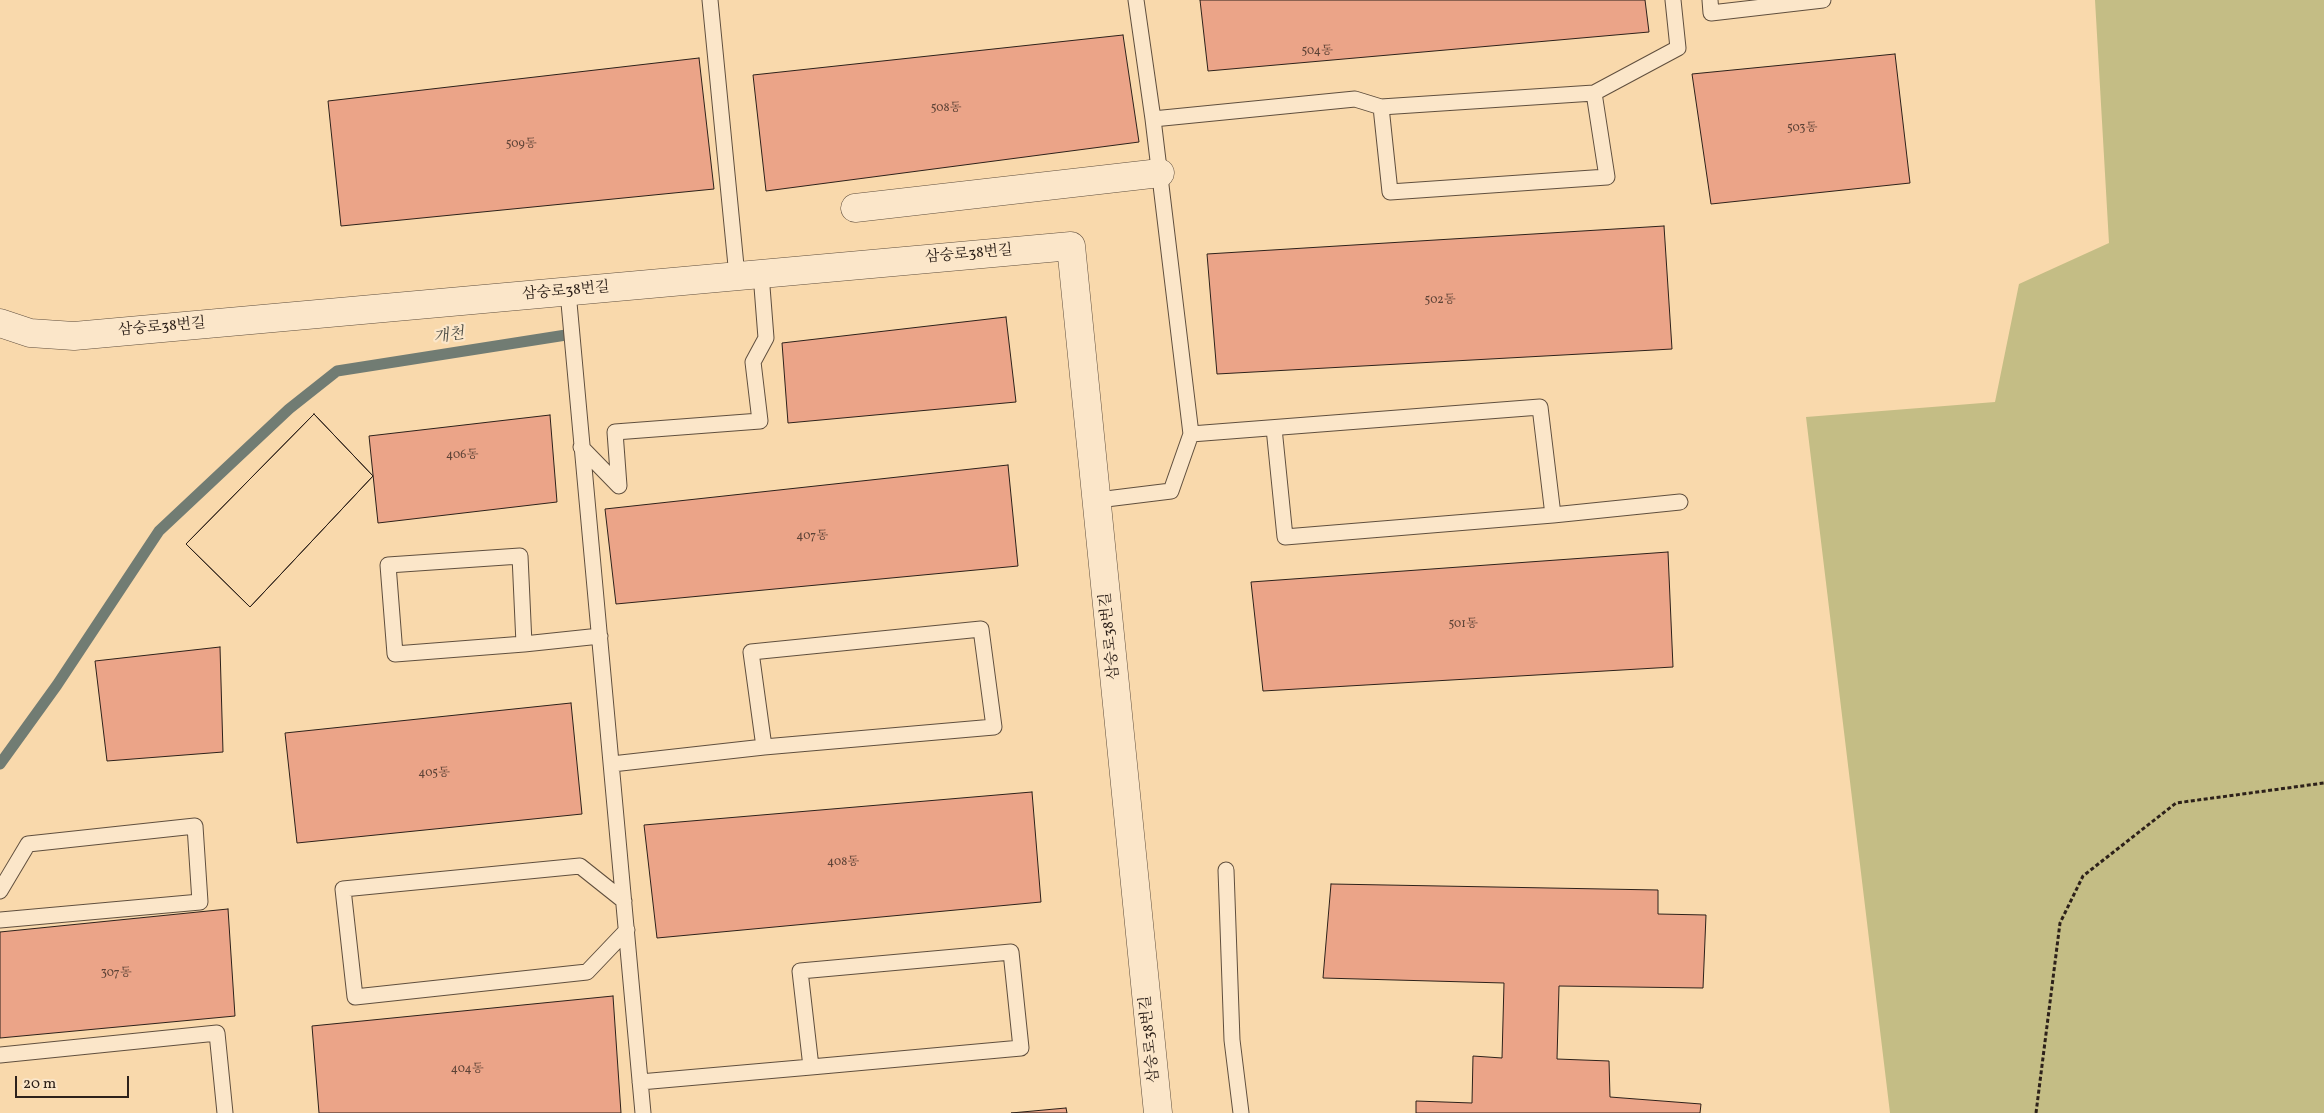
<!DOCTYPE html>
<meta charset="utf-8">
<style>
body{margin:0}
#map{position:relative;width:2324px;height:1113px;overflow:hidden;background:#f9d9ac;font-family:Vollkorn,serif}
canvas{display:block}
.scale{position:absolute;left:15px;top:1076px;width:114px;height:22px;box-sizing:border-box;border:2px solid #2d211a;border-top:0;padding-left:6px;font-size:15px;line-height:18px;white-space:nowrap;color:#2d211a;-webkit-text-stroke:4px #fbe6c9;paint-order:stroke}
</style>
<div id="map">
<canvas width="2324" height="1113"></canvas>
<div class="scale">20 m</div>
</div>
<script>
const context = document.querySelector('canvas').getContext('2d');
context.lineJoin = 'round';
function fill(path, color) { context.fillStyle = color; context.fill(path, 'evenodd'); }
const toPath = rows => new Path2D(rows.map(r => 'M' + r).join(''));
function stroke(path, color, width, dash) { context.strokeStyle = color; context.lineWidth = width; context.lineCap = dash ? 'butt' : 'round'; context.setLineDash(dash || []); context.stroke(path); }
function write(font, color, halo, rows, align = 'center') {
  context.font = font + ' Vollkorn,"Noto Serif KR",serif'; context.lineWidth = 4.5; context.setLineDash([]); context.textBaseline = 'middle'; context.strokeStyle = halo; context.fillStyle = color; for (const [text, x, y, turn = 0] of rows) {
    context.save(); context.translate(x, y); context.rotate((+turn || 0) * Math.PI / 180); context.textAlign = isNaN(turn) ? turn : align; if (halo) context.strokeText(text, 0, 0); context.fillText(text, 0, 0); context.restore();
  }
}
const green = toPath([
 [2095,0,2324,0,2324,1113,1890,1113,1806,417,1995,402,2019,284,2109,243]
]);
const stream = toPath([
 [0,764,57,685,159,531,289,409,337,371,566,335]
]);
const building = toPath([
 [1200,0,1645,0,1649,32,1208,71,1200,0],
 [1123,35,1139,142,766,191,753,75,1123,35],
 [1895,54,1910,183,1711,204,1692,74,1895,54],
 [699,58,714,189,341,226,328,101,699,58],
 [1664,226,1672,349,1217,374,1207,254,1664,226],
 [1006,317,1016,402,788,423,782,343,1006,317],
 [314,414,373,476,250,607,186,544,314,414],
 [314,414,373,476,250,607,186,544,314,414],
 [550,415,557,502,378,523,369,436,550,415],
 [1008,465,1018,566,616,604,605,509,1008,465],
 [1668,552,1673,667,1263,691,1251,582,1668,552],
 [220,647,223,752,107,761,95,661,220,647],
 [571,703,582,814,297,843,285,733,571,703],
 [1032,792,1041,902,657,938,644,825,1032,792],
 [1331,884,1658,890,1658,914,1706,915,1703,988,1559,986,1557,1059,1609,1061,1610,1097,1701,1104,1700,1113,1416,1113,1416,1101,1472,1103,1473,1056,1502,1058,1504,983,1323,978,1331,884],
 [228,909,235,1016,0,1038,0,932,228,909],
 [613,996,621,1113,319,1113,312,1026,613,996],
 [1066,1108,1067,1113,1011,1113,1066,1108]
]);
const path = toPath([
 [2036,1113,2060,923,2083,876,2176,803,2324,783]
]);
const lane = toPath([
 [710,0,737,276],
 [1136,0,1153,119,1191,434],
 [1710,0,1711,13,1823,0],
 [1594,93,1678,48,1673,0],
 [1153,119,1355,99,1381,107,1594,93,1607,177,1390,192,1381,107],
 [568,292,643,1113],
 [581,447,619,486,615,432,760,421,753,362,766,338,761,274],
 [1098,500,1171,491,1191,434,1540,407,1553,515,1285,537,1274,428],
 [1553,515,1680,502],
 [524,644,520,556,388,565,395,654,524,644,600,636],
 [612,764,764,747,751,652,981,629,994,727,764,747],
 [1226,870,1232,1040,1241,1113],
 [0,891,28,844,195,826,200,902,0,920],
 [624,901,580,866,343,889,355,997,587,972,627,930],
 [0,1055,217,1033,225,1113],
 [640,1082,811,1067,1021,1048,1011,952,800,971,811,1067]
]);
const street = toPath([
 [855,208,1160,173],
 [0,323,30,333,74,336,1071,246,1158,1113]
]);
const numberNames = [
 ["504동",1317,52],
 ["508동",946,109],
 ["503동",1802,129],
 ["509동",521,145],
 ["502동",1440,301],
 ["406동",462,456],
 ["407동",812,537],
 ["501동",1463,625],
 ["405동",434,774],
 ["408동",843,863],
 ["307동",116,974],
 ["404동",467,1070]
];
const streetNames = [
 ["삼숭로38번길",969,255,-5],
 ["삼숭로38번길",566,292,-5],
 ["삼숭로38번길",162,328,-5],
 ["삼숭로38번길",1111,636,-96],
 ["삼숭로38번길",1151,1039,-96]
];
const waterNames = [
 ["개천",449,337,-9]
];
fill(green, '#c4bd85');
stroke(stream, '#717c73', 11);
fill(building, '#eba488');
stroke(building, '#2d211a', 1);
stroke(lane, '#604f3e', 17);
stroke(street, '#604f3e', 29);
stroke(path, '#2d211a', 3, [4, 2.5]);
stroke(lane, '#fbe6c9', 15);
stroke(street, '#fbe6c9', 28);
write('12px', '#5c4236', null, numberNames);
write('15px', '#2d211a', '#fbe6c9', streetNames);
write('italic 16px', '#4f4f47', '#fbe6c9', waterNames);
</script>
